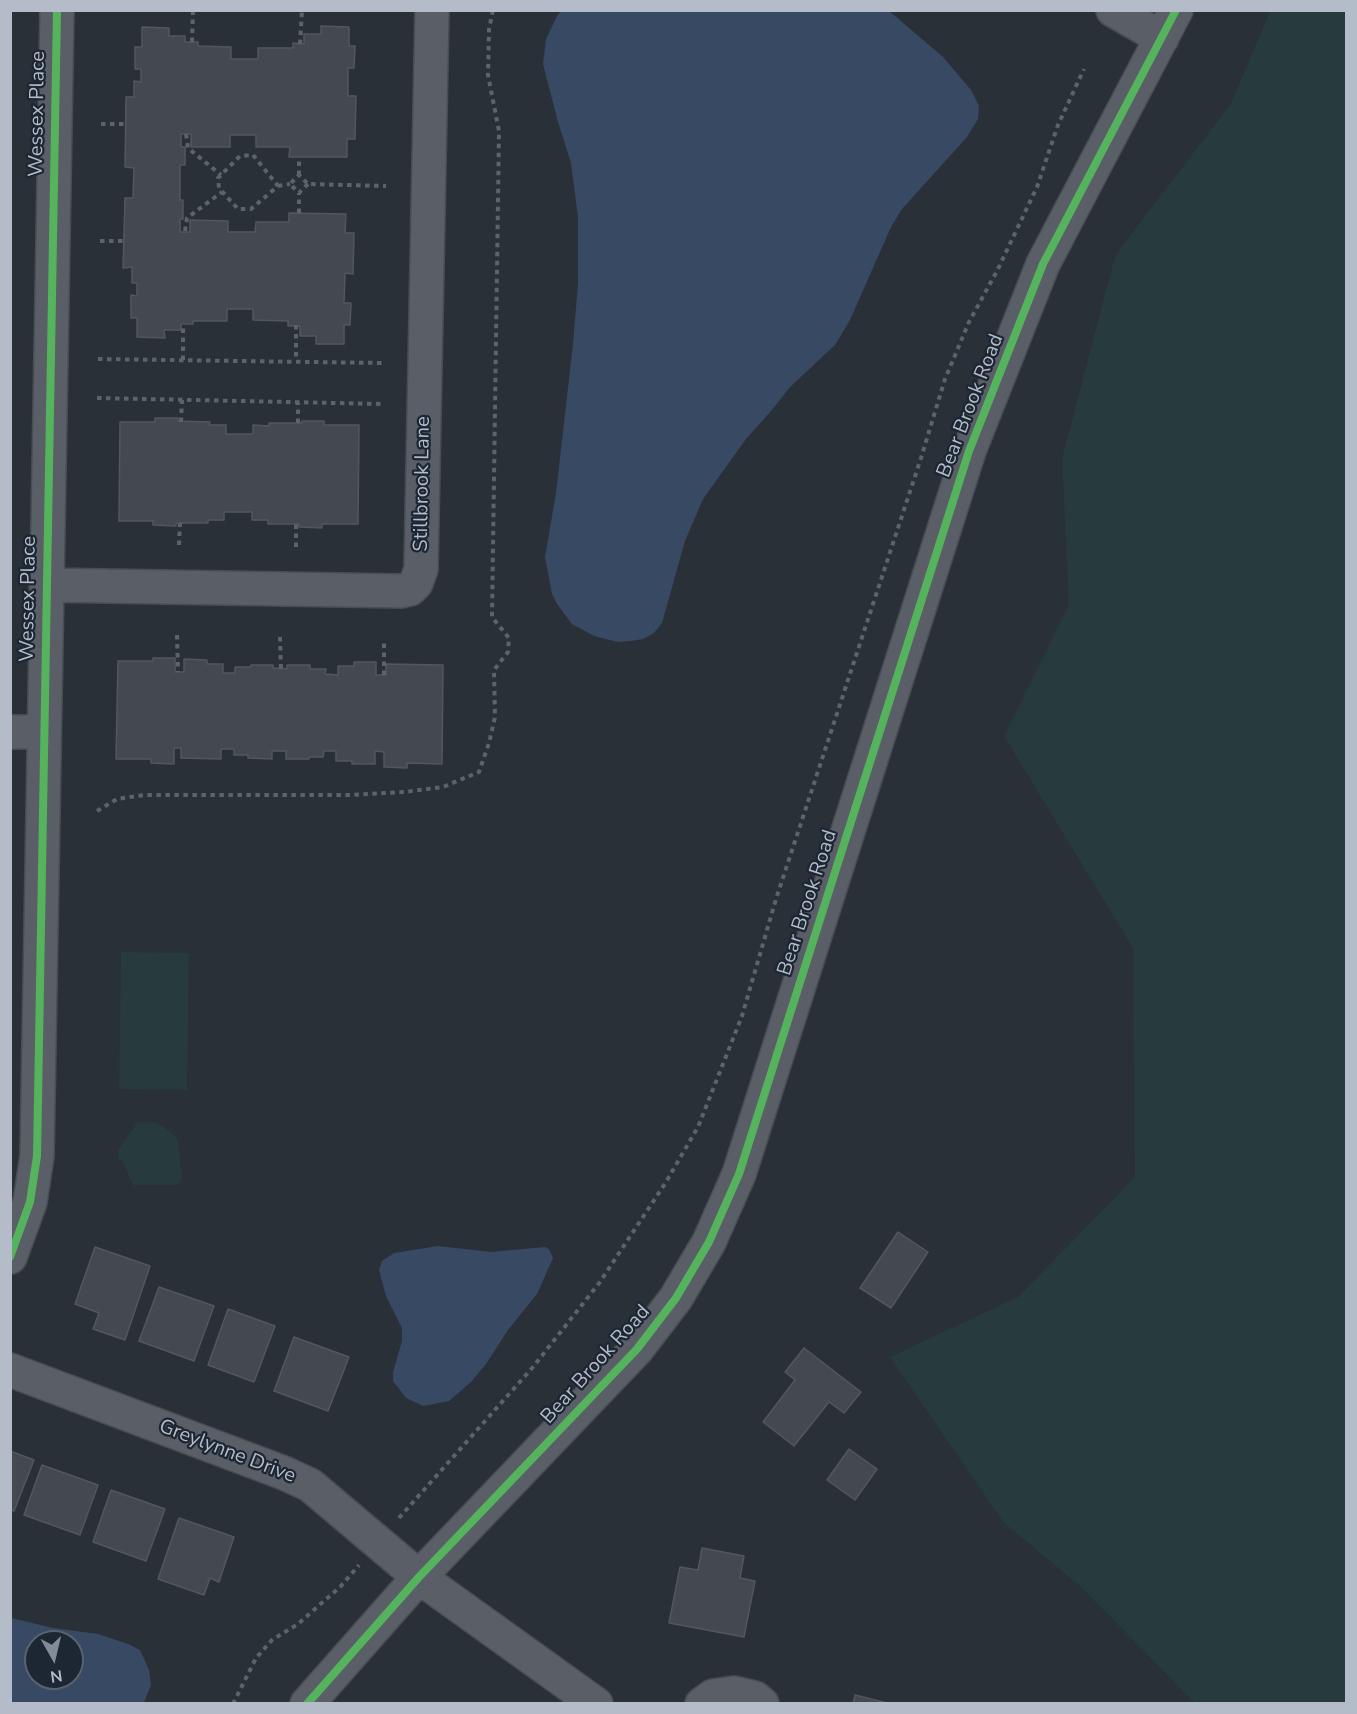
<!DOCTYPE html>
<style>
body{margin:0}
#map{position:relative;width:1357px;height:1714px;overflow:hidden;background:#2a3038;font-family:"Nunito Sans",sans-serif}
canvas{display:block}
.frame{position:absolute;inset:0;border:12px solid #b4bcc9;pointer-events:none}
.north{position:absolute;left:24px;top:1630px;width:60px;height:60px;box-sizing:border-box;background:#1d2633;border:2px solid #59626f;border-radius:50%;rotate:172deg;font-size:16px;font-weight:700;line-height:24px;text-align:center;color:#b4bcc9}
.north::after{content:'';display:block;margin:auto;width:21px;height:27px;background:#848b96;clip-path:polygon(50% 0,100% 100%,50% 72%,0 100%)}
</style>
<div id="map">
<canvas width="1357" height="1714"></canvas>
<div class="frame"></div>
<div class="north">N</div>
</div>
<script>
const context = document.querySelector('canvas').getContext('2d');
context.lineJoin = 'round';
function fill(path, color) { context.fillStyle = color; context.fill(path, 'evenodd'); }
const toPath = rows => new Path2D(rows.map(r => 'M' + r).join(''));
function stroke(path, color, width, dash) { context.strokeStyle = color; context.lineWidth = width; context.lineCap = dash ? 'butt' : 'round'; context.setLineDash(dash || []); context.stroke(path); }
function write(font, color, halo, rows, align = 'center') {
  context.font = font + ' "Nunito Sans",sans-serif'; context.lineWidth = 4.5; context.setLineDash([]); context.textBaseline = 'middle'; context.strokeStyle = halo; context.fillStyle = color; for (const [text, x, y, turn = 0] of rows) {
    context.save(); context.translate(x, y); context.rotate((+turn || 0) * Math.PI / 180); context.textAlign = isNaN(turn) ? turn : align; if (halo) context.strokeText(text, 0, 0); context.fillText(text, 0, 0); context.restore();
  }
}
const green = toPath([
 [1270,11,1346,11,1346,1704,1195,1703,1079,1585,1004,1523,890,1357,1018,1297,1135,1177,1133,948,1004,736,1069,605,1062,459,1115,256,1232,102],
 [121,952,189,953,187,1090,119,1089],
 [154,1122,164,1127,175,1136,178,1141,182,1179,178,1185,133,1185,123,1162,119,1159,118,1150,135,1126,138,1123]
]);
const water = toPath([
 [562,10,889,11,943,57,971,90,979,106,978,119,967,137,902,209,891,227,850,320,835,345,790,387,772,410,746,439,703,499,685,541,662,623,654,633,643,639,631,641,618,642,594,636,572,624,557,604,552,594,545,557,556,493,573,344,578,283,578,217,571,163,558,122,543,64,546,39,557,16],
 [438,1246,491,1252,545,1247,549,1249,553,1258,537,1294,508,1330,486,1364,471,1382,449,1401,423,1406,406,1398,393,1381,393,1372,402,1341,402,1328,386,1296,379,1270,382,1261,394,1253],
 [11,1618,53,1628,98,1634,128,1644,140,1650,149,1670,151,1685,145,1700,142,1704,11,1703],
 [36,1642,72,1642,72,1678,36,1678]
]);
const building = toPath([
 [321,26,349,27,349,46,355,46,354,68,348,68,348,96,356,96,355,139,347,139,347,157,289,157,290,147,256,147,256,135,230,135,230,147,191,147,191,134,181,134,181,147,185,147,185,165,180,165,180,200,183,200,183,219,180,219,180,232,190,232,190,220,228,221,228,232,255,232,256,222,289,222,289,213,346,214,345,233,354,233,353,274,345,273,344,303,351,303,350,325,344,325,344,344,316,344,316,336,300,336,300,326,288,326,288,321,253,320,253,309,227,309,227,321,193,321,193,324,181,324,181,330,164,330,165,338,137,337,137,318,131,318,131,295,137,296,137,283,132,283,132,267,123,268,125,198,133,198,134,168,125,167,126,97,134,97,134,81,141,82,141,69,135,69,135,47,142,47,142,27,169,28,169,36,185,36,185,42,198,42,198,46,231,47,231,59,258,59,258,48,293,48,293,43,304,44,304,34,321,34,321,26],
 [155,418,178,418,178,421,210,422,209,425,226,425,226,434,253,434,253,425,269,426,269,423,302,423,302,421,324,421,324,425,359,425,358,524,322,524,322,528,299,527,299,524,268,524,268,520,252,520,252,512,224,512,224,520,208,520,208,523,176,523,176,526,153,525,153,521,119,521,120,422,155,422,155,418],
 [153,658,175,658,175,672,184,672,184,659,207,660,207,664,223,664,223,673,235,673,235,667,251,667,251,665,273,665,273,668,287,669,287,665,310,665,310,669,326,669,325,674,338,675,338,666,354,666,354,662,376,662,376,675,386,675,386,664,443,665,442,764,407,763,407,768,384,767,384,752,375,751,375,764,352,764,352,761,336,761,336,751,324,751,323,757,309,757,309,759,286,759,286,751,272,751,272,759,248,758,248,755,234,755,234,749,221,749,221,759,181,758,181,748,174,748,174,764,151,763,151,759,116,759,118,661,153,661,153,658],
 [898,1232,928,1252,891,1308,860,1288,898,1232],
 [95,1247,150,1266,125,1340,93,1329,99,1313,75,1304,95,1247],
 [159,1287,214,1306,194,1361,139,1341,159,1287],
 [228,1309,275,1326,254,1382,208,1365,228,1309],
 [294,1337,349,1357,328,1411,274,1391,294,1337],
 [804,1348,861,1392,844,1413,829,1402,794,1446,763,1422,795,1380,785,1372,804,1348],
 [849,1449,877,1469,855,1500,827,1480,849,1449],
 [10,1451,34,1460,14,1511,10,1509,10,1451],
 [42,1465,98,1485,80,1535,24,1515,42,1465],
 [111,1490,165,1509,146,1561,93,1542,111,1490],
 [179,1518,234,1537,219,1582,210,1578,204,1595,158,1579,179,1518],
 [702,1548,744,1556,740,1578,755,1581,744,1637,669,1623,680,1567,698,1570,702,1548],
 [855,1695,891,1704,853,1704,855,1695]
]);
const path = toPath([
 [10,42,11,42],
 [192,42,193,10],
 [300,44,302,10],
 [101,124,126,124],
 [186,134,188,148,221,175],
 [253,155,278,186,251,209,238,209,219,188,218,178,240,156,253,155],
 [299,175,299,157],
 [308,184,299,193,290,184,299,175,308,184,386,186],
 [278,186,290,184],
 [299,213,299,193],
 [185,231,187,218,222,192],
 [100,241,124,241],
 [296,325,296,361],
 [98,359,383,363],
 [183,360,183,324],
 [97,398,383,404],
 [181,422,182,400],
 [298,423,298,403],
 [179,545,180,523],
 [296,547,296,524],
 [177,635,178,672],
 [280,637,281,669],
 [384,675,384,639],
 [97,811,117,799,144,795,352,795,404,792,443,787,479,772,489,743,495,717,494,670,508,652,509,638,492,617,499,131,488,75,489,29,493,10],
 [399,1518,533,1367,600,1282,666,1182,698,1127,742,1016,776,899,921,458,945,379,969,322,997,271,1037,187,1058,125,1084,69],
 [233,1704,256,1658,272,1640,298,1624,341,1586,359,1565]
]);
const street = toPath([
 [1113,10,1162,38],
 [46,585,401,591,410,589,416,583,421,569,432,10],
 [10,732,43,732],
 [10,1257,30,1202,37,1156,57,10],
 [10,1370,284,1473,310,1485,419,1577,596,1704],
 [307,1704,419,1577,637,1349,676,1298,709,1242,739,1174,969,451,1043,264,1176,10],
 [702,1704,713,1696,734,1693,755,1698,762,1704]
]);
const cycleway = toPath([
 [10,1257,30,1202,37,1156,57,10],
 [307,1704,419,1577,637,1349,676,1298,709,1242,739,1174,969,451,1043,264,1176,10]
]);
const streetNames = [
 ["Wessex Place",38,114,-89],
 ["Bear Brook Road",971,406,-69],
 ["Stillbrook Lane",423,484,-89],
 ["Wessex Place",29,599,-89],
 ["Bear Brook Road",808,903,-72],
 ["Bear Brook Road",596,1365,-48],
 ["Greylynne Drive",227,1452,21]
];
fill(green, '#273a3e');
fill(water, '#384963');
fill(building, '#444950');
stroke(building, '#52575f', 1.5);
stroke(street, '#484c53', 36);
stroke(path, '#5d636a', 4, [4.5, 4.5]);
stroke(street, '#5a5e66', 33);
stroke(cycleway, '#56b35d', 8);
write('20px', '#b4bcc9', '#1d2633', streetNames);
</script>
